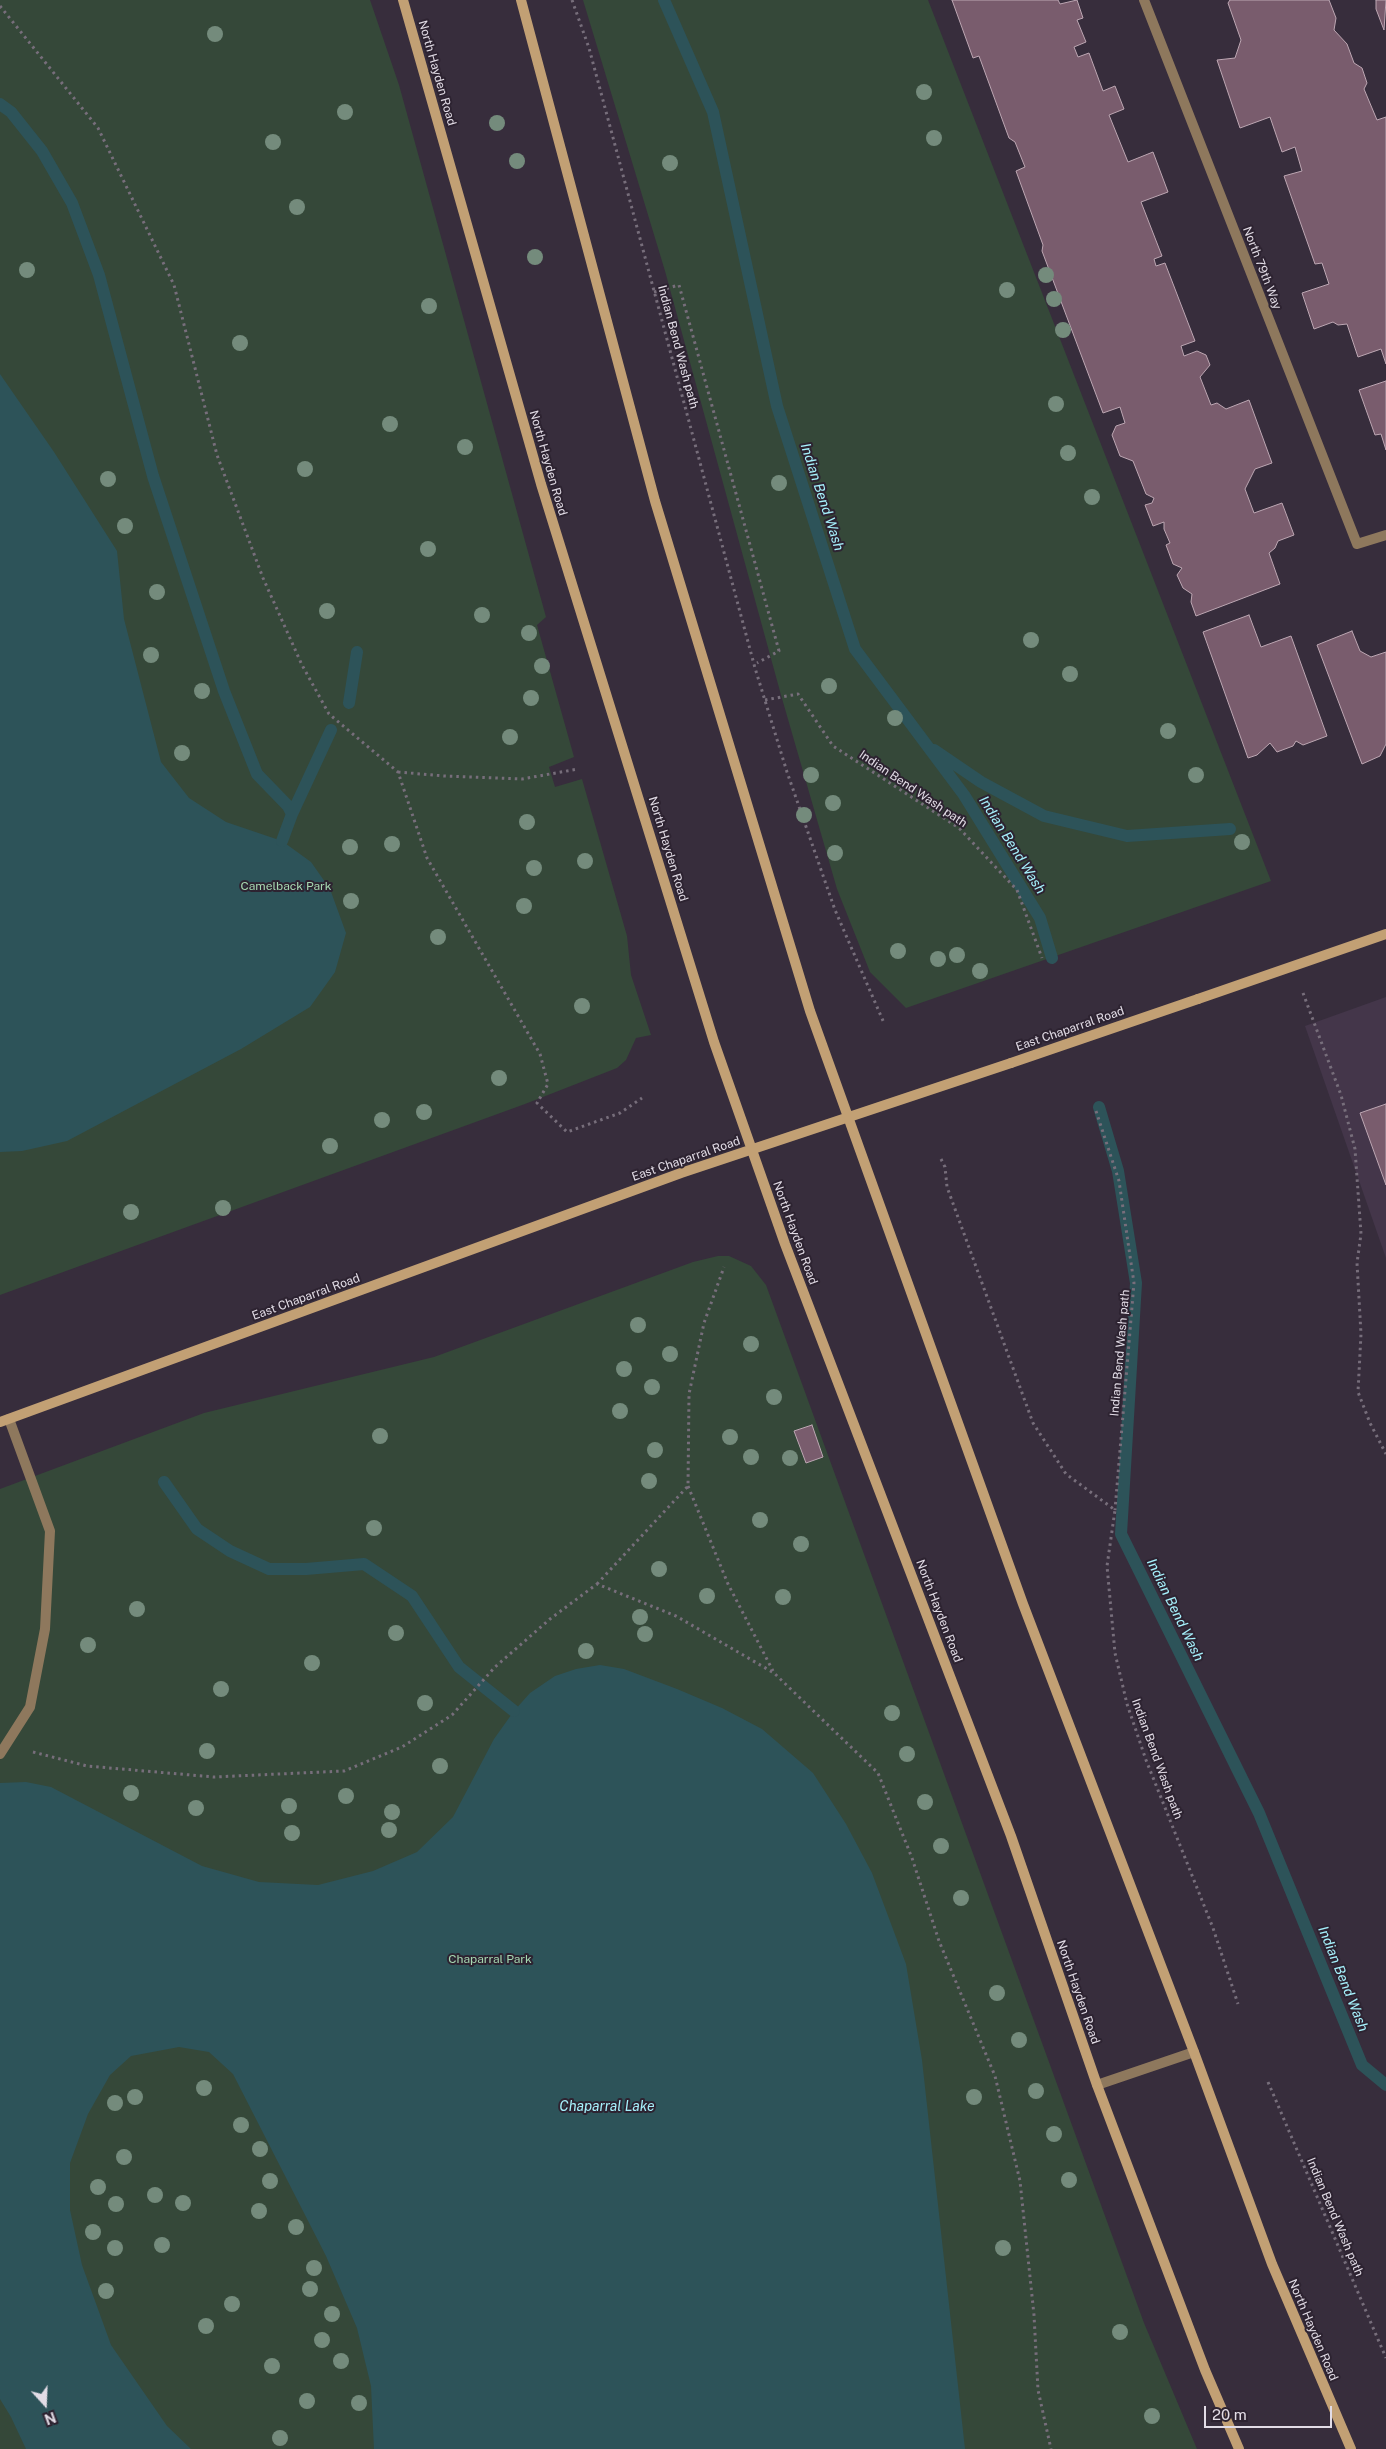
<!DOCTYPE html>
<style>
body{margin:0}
#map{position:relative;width:1386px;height:2449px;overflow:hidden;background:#372d3c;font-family:"Public Sans",sans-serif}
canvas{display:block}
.north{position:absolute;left:20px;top:2379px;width:50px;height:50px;-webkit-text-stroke:4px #2d2331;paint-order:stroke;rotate:160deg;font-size:14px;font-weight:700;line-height:20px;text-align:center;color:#e2dce6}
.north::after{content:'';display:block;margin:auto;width:18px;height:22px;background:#e2dce6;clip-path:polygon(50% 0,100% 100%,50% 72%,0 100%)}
.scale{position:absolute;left:1204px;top:2406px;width:128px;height:22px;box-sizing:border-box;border:2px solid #e2dce6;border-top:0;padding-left:6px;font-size:15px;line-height:18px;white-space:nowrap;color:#e2dce6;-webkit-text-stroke:4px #2d2331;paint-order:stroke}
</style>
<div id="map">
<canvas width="1386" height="2449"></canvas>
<div class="north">N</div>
<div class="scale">20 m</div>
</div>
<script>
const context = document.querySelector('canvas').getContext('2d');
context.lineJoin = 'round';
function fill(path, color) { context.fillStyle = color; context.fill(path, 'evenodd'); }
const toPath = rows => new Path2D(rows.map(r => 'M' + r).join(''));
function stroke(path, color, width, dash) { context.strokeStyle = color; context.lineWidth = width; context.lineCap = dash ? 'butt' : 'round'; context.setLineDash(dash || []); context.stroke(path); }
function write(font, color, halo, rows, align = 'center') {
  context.font = font + ' "Public Sans",sans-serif'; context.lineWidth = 4; context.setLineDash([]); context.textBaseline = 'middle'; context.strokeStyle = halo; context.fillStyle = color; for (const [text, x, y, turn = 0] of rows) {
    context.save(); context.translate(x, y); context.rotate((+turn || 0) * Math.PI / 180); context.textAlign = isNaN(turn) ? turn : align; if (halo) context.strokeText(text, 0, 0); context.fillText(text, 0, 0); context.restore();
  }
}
const built = toPath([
 [1386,997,1386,1258,1305,1026]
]);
const green = toPath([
 [0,0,370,0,399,85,546,617,537,625,574,757,549,767,555,787,582,779,627,936,631,975,651,1035,636,1038,626,1060,617,1068,525,1104,0,1295],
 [583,0,928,0,1271,881,906,1008,870,972,837,889,781,695,665,271],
 [718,1256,729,1256,751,1266,766,1285,1144,2323,1197,2449,0,2449,0,1489,204,1413,434,1357,693,1262]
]);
const water = toPath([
 [0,374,54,452,117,551,124,619,161,762,189,798,226,822,282,841,311,862,330,889,346,933,335,972,310,1007,241,1049,67,1141,22,1151,0,1152],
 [600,1665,624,1669,677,1689,722,1708,762,1729,813,1773,846,1824,872,1873,906,1964,922,2060,965,2449,374,2449,371,2386,357,2328,326,2256,233,2074,209,2052,179,2047,131,2056,110,2075,88,2114,70,2163,70,2210,82,2265,111,2345,167,2426,191,2449,26,2449,11,2417,0,2399,0,1783,26,1782,51,1787,202,1866,259,1882,318,1885,373,1871,417,1852,453,1817,494,1739,514,1711,530,1693,555,1676,576,1669]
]);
const stream = toPath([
 [664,0,713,112,777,406,855,649,964,795,1040,918,1052,958],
 [0,104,11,112,42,151,72,203,99,275,153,476,224,691,257,774,288,806,292,814,282,841],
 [349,703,357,652],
 [934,750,981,782,1044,816,1127,836,1230,829],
 [292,814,331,730],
 [1099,1107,1118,1171,1136,1283,1121,1534,1259,1813,1362,2065,1386,2085],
 [164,1482,197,1529,230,1551,269,1569,306,1569,364,1564,412,1596,459,1667,514,1711]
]);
const building = toPath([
 [952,0,1058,0,1060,4,1077,0,1083,18,1077,20,1086,42,1074,47,1078,57,1089,53,1103,91,1115,86,1124,109,1109,115,1128,162,1153,152,1168,192,1141,202,1162,256,1154,259,1156,266,1165,263,1195,341,1181,346,1184,356,1197,351,1206,355,1210,365,1200,377,1211,405,1217,403,1226,409,1249,400,1272,463,1255,469,1245,489,1254,513,1282,503,1294,535,1278,541,1275,548,1269,553,1280,584,1196,616,1191,602,1192,594,1183,588,1177,575,1182,568,1173,564,1166,545,1170,543,1164,529,1164,522,1153,526,1145,505,1152,503,1154,498,1146,494,1133,461,1120,456,1112,435,1116,426,1125,423,1120,407,1103,413,1042,251,1043,245,1016,171,1025,167,1015,142,1009,138,979,56,973,58,952,0],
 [1230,0,1329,0,1336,18,1334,30,1347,44,1354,63,1362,68,1367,83,1364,89,1377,120,1386,117,1386,364,1381,349,1358,357,1347,324,1338,325,1333,322,1314,329,1302,293,1329,284,1322,263,1315,264,1284,176,1302,171,1295,147,1282,152,1270,117,1240,128,1217,60,1235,58,1241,40,1228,3,1230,0],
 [1376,0,1386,0,1384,30,1376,9,1376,0],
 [1386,381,1386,450,1381,434,1375,435,1359,390,1386,381],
 [1249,615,1261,647,1291,636,1327,736,1303,745,1296,741,1293,746,1277,752,1270,743,1257,755,1248,758,1203,632,1249,615],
 [1352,631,1360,651,1371,657,1386,652,1386,744,1380,756,1362,764,1317,645,1352,631],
 [1386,1104,1386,1185,1360,1113,1386,1104],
 [812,1425,823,1457,806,1463,794,1431,812,1425]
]);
const path = toPath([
 [572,0,589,48,755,668,787,772,835,910,884,1023],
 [0,6,98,128,174,285,217,455,263,578,302,665,329,714,398,772,427,858,540,1054,548,1084,537,1103,567,1132,620,1113,642,1098],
 [654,292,679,285,779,651,757,663],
 [765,700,798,694,833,746,959,828,1017,890,1042,958],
 [398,772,444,776,522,779,578,769],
 [1303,993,1341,1095,1355,1149,1361,1234,1357,1263,1361,1334,1358,1392,1370,1423,1386,1454],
 [1096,1111,1119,1181,1134,1283,1115,1510],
 [941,1159,945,1167,947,1187,1033,1423,1066,1474,1115,1510,1107,1566,1115,1653,1127,1704,1146,1760,1213,1928,1238,2004],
 [688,1486,728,1584,773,1671],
 [597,1584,688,1486,689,1394,704,1323,724,1267],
 [33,1752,87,1766,214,1777,344,1771,402,1747,452,1715,495,1667,550,1619,597,1584,676,1616,774,1673,878,1773,912,1858,939,1941,995,2076,1020,2181,1034,2315,1038,2390,1051,2449],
 [1268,2082,1386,2358]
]);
const lane = toPath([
 [0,1754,30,1707,45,1629,50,1531,9,1419],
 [1097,2085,1194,2052]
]);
const street = toPath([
 [1144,0,1357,544,1386,535]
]);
const secondary = toPath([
 [403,0,541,484,714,1042,785,1244,1011,1836,1097,2085,1205,2370,1239,2449],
 [521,0,655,501,810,1011,1023,1604,1194,2052,1272,2264,1351,2449],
 [1198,999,1386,934],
 [0,1422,681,1173,1011,1063]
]);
const secondaryBridge = toPath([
 [1011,1063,1198,999]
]);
const trees = [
 [215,34],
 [924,92],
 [345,112],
 [497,123],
 [934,138],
 [273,142],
 [517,161],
 [670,163],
 [297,207],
 [535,257],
 [27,270],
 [1046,275],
 [1007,290],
 [1054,299],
 [429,306],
 [1063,330],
 [240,343],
 [1056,404],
 [390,424],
 [465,447],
 [1068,453],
 [305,469],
 [108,479],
 [779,483],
 [1092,497],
 [125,526],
 [428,549],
 [157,592],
 [327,611],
 [482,615],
 [529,633],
 [1031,640],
 [151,655],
 [542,666],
 [1070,674],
 [829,686],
 [202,691],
 [531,698],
 [895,718],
 [1168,731],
 [510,737],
 [182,753],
 [811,775],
 [1196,775],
 [833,803],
 [804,815],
 [527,822],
 [1242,842],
 [392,844],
 [350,847],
 [835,853],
 [585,861],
 [534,868],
 [351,901],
 [524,906],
 [438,937],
 [898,951],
 [957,955],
 [938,959],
 [980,971],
 [582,1006],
 [499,1078],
 [424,1112],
 [382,1120],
 [330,1146],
 [223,1208],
 [131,1212],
 [638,1325],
 [751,1344],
 [670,1354],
 [624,1369],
 [652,1387],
 [774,1397],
 [620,1411],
 [380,1436],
 [730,1437],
 [655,1450],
 [751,1457],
 [790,1458],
 [649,1481],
 [760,1520],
 [374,1528],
 [801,1544],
 [659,1569],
 [707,1596],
 [783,1597],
 [137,1609],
 [640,1617],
 [396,1633],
 [645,1634],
 [88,1645],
 [586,1651],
 [312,1663],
 [221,1689],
 [425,1703],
 [892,1713],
 [207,1751],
 [907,1754],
 [440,1766],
 [131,1793],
 [346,1796],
 [925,1802],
 [289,1806],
 [196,1808],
 [392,1812],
 [389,1830],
 [292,1833],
 [941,1846],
 [961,1898],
 [997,1993],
 [1019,2040],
 [204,2088],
 [1036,2091],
 [135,2097],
 [974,2097],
 [115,2103],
 [241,2125],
 [1054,2134],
 [260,2149],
 [124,2157],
 [1069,2180],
 [270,2181],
 [98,2187],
 [155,2195],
 [183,2203],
 [116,2204],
 [259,2211],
 [296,2227],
 [93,2232],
 [162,2245],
 [115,2248],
 [1003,2248],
 [314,2268],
 [310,2289],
 [106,2291],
 [232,2304],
 [332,2314],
 [206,2326],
 [1120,2332],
 [322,2340],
 [341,2361],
 [272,2366],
 [307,2401],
 [359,2403],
 [1152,2416],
 [280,2438]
];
const streetNames = [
 ["North Hayden Road",437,73,74],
 ["North 79th Way",1262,268,69],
 ["Indian Bend Wash path",678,347,75],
 ["North Hayden Road",548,463,74],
 ["Indian Bend Wash path",913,789,34],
 ["North Hayden Road",668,849,73],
 ["East Chaparral Road",1070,1029,-19],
 ["East Chaparral Road",686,1159,-19],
 ["North Hayden Road",795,1233,70],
 ["East Chaparral Road",306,1297,-20],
 ["Indian Bend Wash path",1120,1353,-85],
 ["North Hayden Road",939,1611,69],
 ["Indian Bend Wash path",1157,1759,70],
 ["North Hayden Road",1078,1992,71],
 ["Indian Bend Wash path",1335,2217,67],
 ["North Hayden Road",1313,2330,67]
];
const parkNames = [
 ["Camelback Park",286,886],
 ["Chaparral Park",490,1959]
];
const waterNames = [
 ["Indian Bend Wash",822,497,72],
 ["Indian Bend Wash",1012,845,58],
 ["Indian Bend Wash",1175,1610,64],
 ["Indian Bend Wash",1343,1979,68],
 ["Chaparral Lake",607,2107]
];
fill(built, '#44364a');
fill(green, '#354839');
fill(water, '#2d5359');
stroke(stream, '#2d5359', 12);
fill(building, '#795c6d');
stroke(building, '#bda7b3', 1);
stroke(path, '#776e7b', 3, [2.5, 4]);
stroke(lane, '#8e785d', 10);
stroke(street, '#8e785d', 10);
stroke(secondary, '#c2a074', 10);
stroke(secondaryBridge, '#c2a074', 10);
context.fillStyle = '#748b7c';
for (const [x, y] of trees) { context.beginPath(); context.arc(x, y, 8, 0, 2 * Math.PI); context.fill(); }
write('12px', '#e2dce6', '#2d2331', streetNames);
write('12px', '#a6d8b1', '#2d2331', parkNames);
write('italic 14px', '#a6f1fc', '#2d2331', waterNames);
</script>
